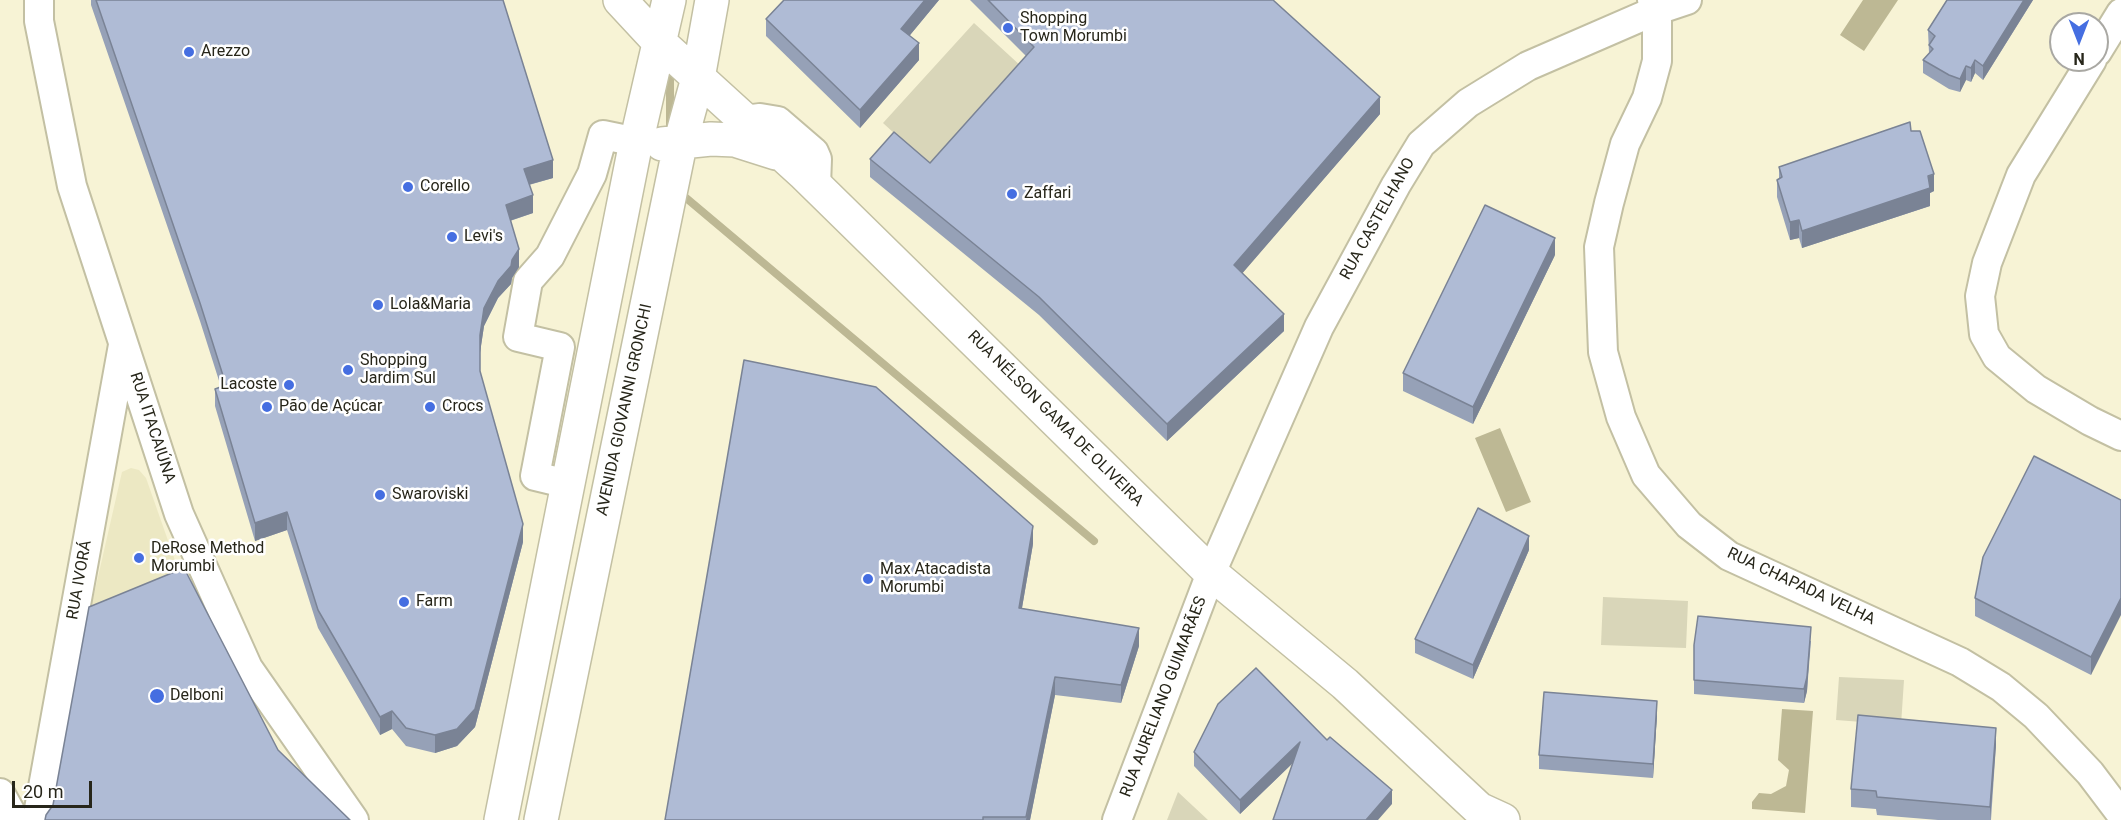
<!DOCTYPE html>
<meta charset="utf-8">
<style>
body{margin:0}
#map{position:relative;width:2121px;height:820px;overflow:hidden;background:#f7f3d5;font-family:Roboto,sans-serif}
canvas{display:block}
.north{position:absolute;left:2049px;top:12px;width:60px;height:60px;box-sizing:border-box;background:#fff;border:2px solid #a9a8a3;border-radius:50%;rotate:180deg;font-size:16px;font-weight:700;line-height:24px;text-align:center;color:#27261a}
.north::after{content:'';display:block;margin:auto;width:21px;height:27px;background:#456ee1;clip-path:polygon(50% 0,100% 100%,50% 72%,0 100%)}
.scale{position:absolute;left:12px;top:781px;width:80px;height:27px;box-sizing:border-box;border:3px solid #27261a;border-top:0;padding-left:8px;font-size:18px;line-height:21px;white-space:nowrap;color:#27261a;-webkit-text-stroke:4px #fff;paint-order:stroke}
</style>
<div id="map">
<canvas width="2121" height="820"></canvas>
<div class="north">N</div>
<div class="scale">20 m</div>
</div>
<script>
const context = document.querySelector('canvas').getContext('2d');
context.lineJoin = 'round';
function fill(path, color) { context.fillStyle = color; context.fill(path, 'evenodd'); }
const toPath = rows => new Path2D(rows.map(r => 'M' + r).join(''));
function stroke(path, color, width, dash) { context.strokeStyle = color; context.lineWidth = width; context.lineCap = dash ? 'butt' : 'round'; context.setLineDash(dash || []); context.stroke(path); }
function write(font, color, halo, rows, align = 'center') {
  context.font = font + ' Roboto,sans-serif'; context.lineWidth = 5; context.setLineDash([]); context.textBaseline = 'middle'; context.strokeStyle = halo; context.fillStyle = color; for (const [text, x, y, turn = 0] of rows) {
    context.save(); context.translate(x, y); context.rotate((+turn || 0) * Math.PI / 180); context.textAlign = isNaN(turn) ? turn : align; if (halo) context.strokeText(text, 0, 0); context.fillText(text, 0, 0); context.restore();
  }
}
const built = toPath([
 [131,468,139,470,146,478,184,586,87,625,122,472]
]);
const green = toPath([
 [974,23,1022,67,931,167,883,123],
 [1603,597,1688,601,1686,648,1601,645],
 [1839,677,1904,680,1901,725,1836,720],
 [1178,792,1208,820,1167,820]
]);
const water = toPath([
 [1863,0,1898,0,1864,51,1840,35],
 [1500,428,1531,502,1506,512,1475,438],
 [1782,709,1813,711,1805,813,1752,809,1752,802,1759,793,1771,794,1786,786,1789,770,1778,760]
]);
const stream = toPath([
 [670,63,670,126],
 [679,192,1094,541]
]);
const minor = toPath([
 [39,0,39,21,72,186,179,514,248,668,354,820],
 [1652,0,1657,10,1657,61,1647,98,1625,144,1609,203,1599,247,1603,352,1621,417,1646,475,1689,525,1729,556,1960,662,2001,687,2036,716,2090,773,2121,814],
 [2097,52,2121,13],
 [2092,60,2021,175,1987,263,1980,296,1984,334,1997,357,2036,389,2090,421,2121,436],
 [745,120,760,118,778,121,814,152,817,159,816,186],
 [568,484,535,476,560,347,518,337,528,281,550,256,592,174,603,135,637,142],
 [0,793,15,820],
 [37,820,123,345],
 [1117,820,1211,573,1319,327,1396,185,1421,144,1468,103,1528,66,1657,10,1687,0]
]);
const major = toPath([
 [620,0,659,42,803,173,1211,573,1345,684,1479,809,1503,820],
 [662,144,711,139,735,140,776,153],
 [501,820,634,152,669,0],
 [541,820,681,140,698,78,712,0]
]);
const wall = toPath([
 [91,0,503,0,553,178,529,185,533,213,510,221,519,267,512,278,511,284,498,298,484,326,480,352,480,371,523,542,475,727,457,746,435,753,406,746,392,729,380,735,318,628,287,530,255,541,215,406,215,389,221,387,200,321,91,5],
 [784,0,939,0,910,35,919,60,860,128,766,36,766,19],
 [970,0,1273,0,1380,114,1242,273,1284,331,1167,441,1039,315,870,177,870,159,930,163,1026,56],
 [1947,0,2033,0,1983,80,1975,73,1971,82,1966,80,1960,92,1949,89,1923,73,1923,60,1929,53,1928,30],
 [1911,131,1934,191,1930,193,1930,206,1802,248,1799,238,1790,240,1777,197,1777,180,1779,179,1779,167],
 [1555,255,1473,424,1403,391,1403,373],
 [2121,500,2091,675,1975,616,1975,598],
 [1033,544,1022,608,1139,646,1121,703,1055,695,1030,820,665,820],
 [1529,550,1473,679,1415,653,1415,639],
 [1811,641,1807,691,1804,703,1694,694,1694,645],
 [1657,715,1653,778,1539,769,1539,755],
 [1327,740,1392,804,1293,763,1240,814,1194,766,1194,752],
 [1996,745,1991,820,1938,820,1877,815,1876,809,1851,807,1851,789]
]);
const shadedWall = toPath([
 [925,0,939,0,901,46,901,29],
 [2024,0,2033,0,1983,80,1983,66],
 [919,43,919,60,860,128,860,110],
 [1975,60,1975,73,1971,82,1971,68],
 [1966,66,1966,80,1960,92,1960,79],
 [1380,97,1380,114,1234,283,1234,265],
 [553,160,553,178,524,186,524,169],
 [1934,174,1934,191,1930,193,1930,206,1802,248,1802,231],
 [533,195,533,213,506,222,506,205],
 [1799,220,1799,238,1790,240,1790,222],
 [1555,238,1555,255,1473,424,1473,407],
 [519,249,519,267,512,278,511,284,498,298,484,326,480,353,480,335,484,308,498,281],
 [1284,314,1284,331,1167,441,1167,424],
 [287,512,287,530,255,541,255,523],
 [523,524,523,542,475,727,457,746,435,753,435,735],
 [1033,526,1033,544,1019,625,1019,608],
 [1529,536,1529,550,1473,679,1473,665],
 [2121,598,2121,615,2091,675,2091,657],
 [1811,627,1807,691,1804,703,1804,689],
 [1139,628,1139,646,1121,703,1121,685],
 [1055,677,1055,695,1030,820,1026,820],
 [1657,701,1657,715,1653,778,1653,764],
 [392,711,392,729,380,735,380,717],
 [1996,728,1996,745,1990,820,1990,807],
 [1300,742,1300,756,1240,814,1240,800],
 [1392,790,1392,804,1378,820,1366,820]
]);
const building = toPath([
 [96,0,503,0,553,160,524,169,533,195,506,205,519,249,512,260,511,266,498,281,484,308,480,335,480,371,523,524,475,709,457,729,435,735,406,728,392,711,380,717,318,610,287,512,255,523,215,389,226,385,200,303,96,0],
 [784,0,925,0,901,29,919,43,860,110,766,19,784,0],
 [988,0,1273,0,1380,97,1234,265,1284,314,1167,424,1039,297,870,159,894,132,930,163,1034,47,988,0],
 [1947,0,2024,0,1983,66,1975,60,1971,68,1966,66,1960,79,1949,75,1923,60,1933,49,1929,45,1935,36,1928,30,1947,0],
 [1910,122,1911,131,1920,131,1934,174,1928,176,1930,188,1802,231,1799,220,1790,222,1777,180,1782,177,1779,167,1910,122],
 [1485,205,1555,238,1473,407,1403,373,1485,205],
 [744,360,876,387,1033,526,1019,608,1139,628,1121,685,1055,677,1026,817,983,817,983,820,665,820,744,360],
 [2034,456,2121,500,2121,598,2091,657,1975,598,1983,557,2034,456],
 [1478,508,1529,536,1473,665,1415,639,1478,508],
 [184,568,278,750,350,820,45,820,46,815,53,805,89,607,184,568],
 [1698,616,1811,627,1807,677,1804,689,1694,680,1694,645,1698,616],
 [1256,668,1327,740,1330,737,1392,790,1366,820,1273,820,1300,742,1240,800,1194,752,1218,704,1256,668],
 [1544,692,1657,701,1653,764,1539,755,1544,692],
 [1858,715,1996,728,1990,807,1877,797,1876,791,1851,789,1858,715]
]);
const markers = [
 [1008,28,6,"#456ee1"],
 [189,52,6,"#456ee1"],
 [408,187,6,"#456ee1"],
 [1012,194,6,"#456ee1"],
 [452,237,6,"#456ee1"],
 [378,305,6,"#456ee1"],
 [348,370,6,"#456ee1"],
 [289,385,6,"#456ee1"],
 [267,407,6,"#456ee1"],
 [430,407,6,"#456ee1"],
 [380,495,6,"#456ee1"],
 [139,558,6,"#456ee1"],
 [868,579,6,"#456ee1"],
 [404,602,6,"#456ee1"],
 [157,696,8,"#456ee1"]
];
const poiNames = [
 ["Shopping",1020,19],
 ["Town Morumbi",1020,37],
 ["Arezzo",201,52],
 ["Corello",420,187],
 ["Zaffari",1024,194],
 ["Levi's",464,237],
 ["Lola&Maria",390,305],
 ["Shopping",360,361],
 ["Jardim Sul",360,379],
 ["Lacoste",277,385,"right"],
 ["Pão de Açúcar",279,407],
 ["Crocs",442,407],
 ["Swaroviski",392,495],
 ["DeRose Method",151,549],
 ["Morumbi",151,567],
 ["Max Atacadista",880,570],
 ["Morumbi",880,588],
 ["Farm",416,602],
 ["Delboni",170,696]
];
const streetNames = [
 ["RUA CASTELHANO",1378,219,-61],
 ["AVENIDA GIOVANNI GRONCHI",625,410,-78],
 ["RUA NÉLSON GAMA DE OLIVEIRA",1055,419,45],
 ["RUA ITACAIÚNA",152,428,72],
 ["RUA IVORÁ",80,580,-80],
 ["RUA CHAPADA VELHA",1801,587,25],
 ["RUA AURELIANO GUIMARÃES",1164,697,-69]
];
fill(built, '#ece8c3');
fill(green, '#d9d6b9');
fill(water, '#bdb894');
stroke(stream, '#bdb894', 8);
stroke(minor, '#c3c0a3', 32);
stroke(major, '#c3c0a3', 36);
stroke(minor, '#fff', 28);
stroke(major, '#fff', 33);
fill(wall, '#96a1b7');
fill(shadedWall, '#7a8395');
fill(building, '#afbbd5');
stroke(building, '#7a8395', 1.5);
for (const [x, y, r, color] of markers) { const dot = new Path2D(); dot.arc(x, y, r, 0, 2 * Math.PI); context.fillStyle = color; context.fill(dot); stroke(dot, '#fff', 2); }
write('16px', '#27261a', '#fff', poiNames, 'left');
write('16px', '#27261a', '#fff', streetNames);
</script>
